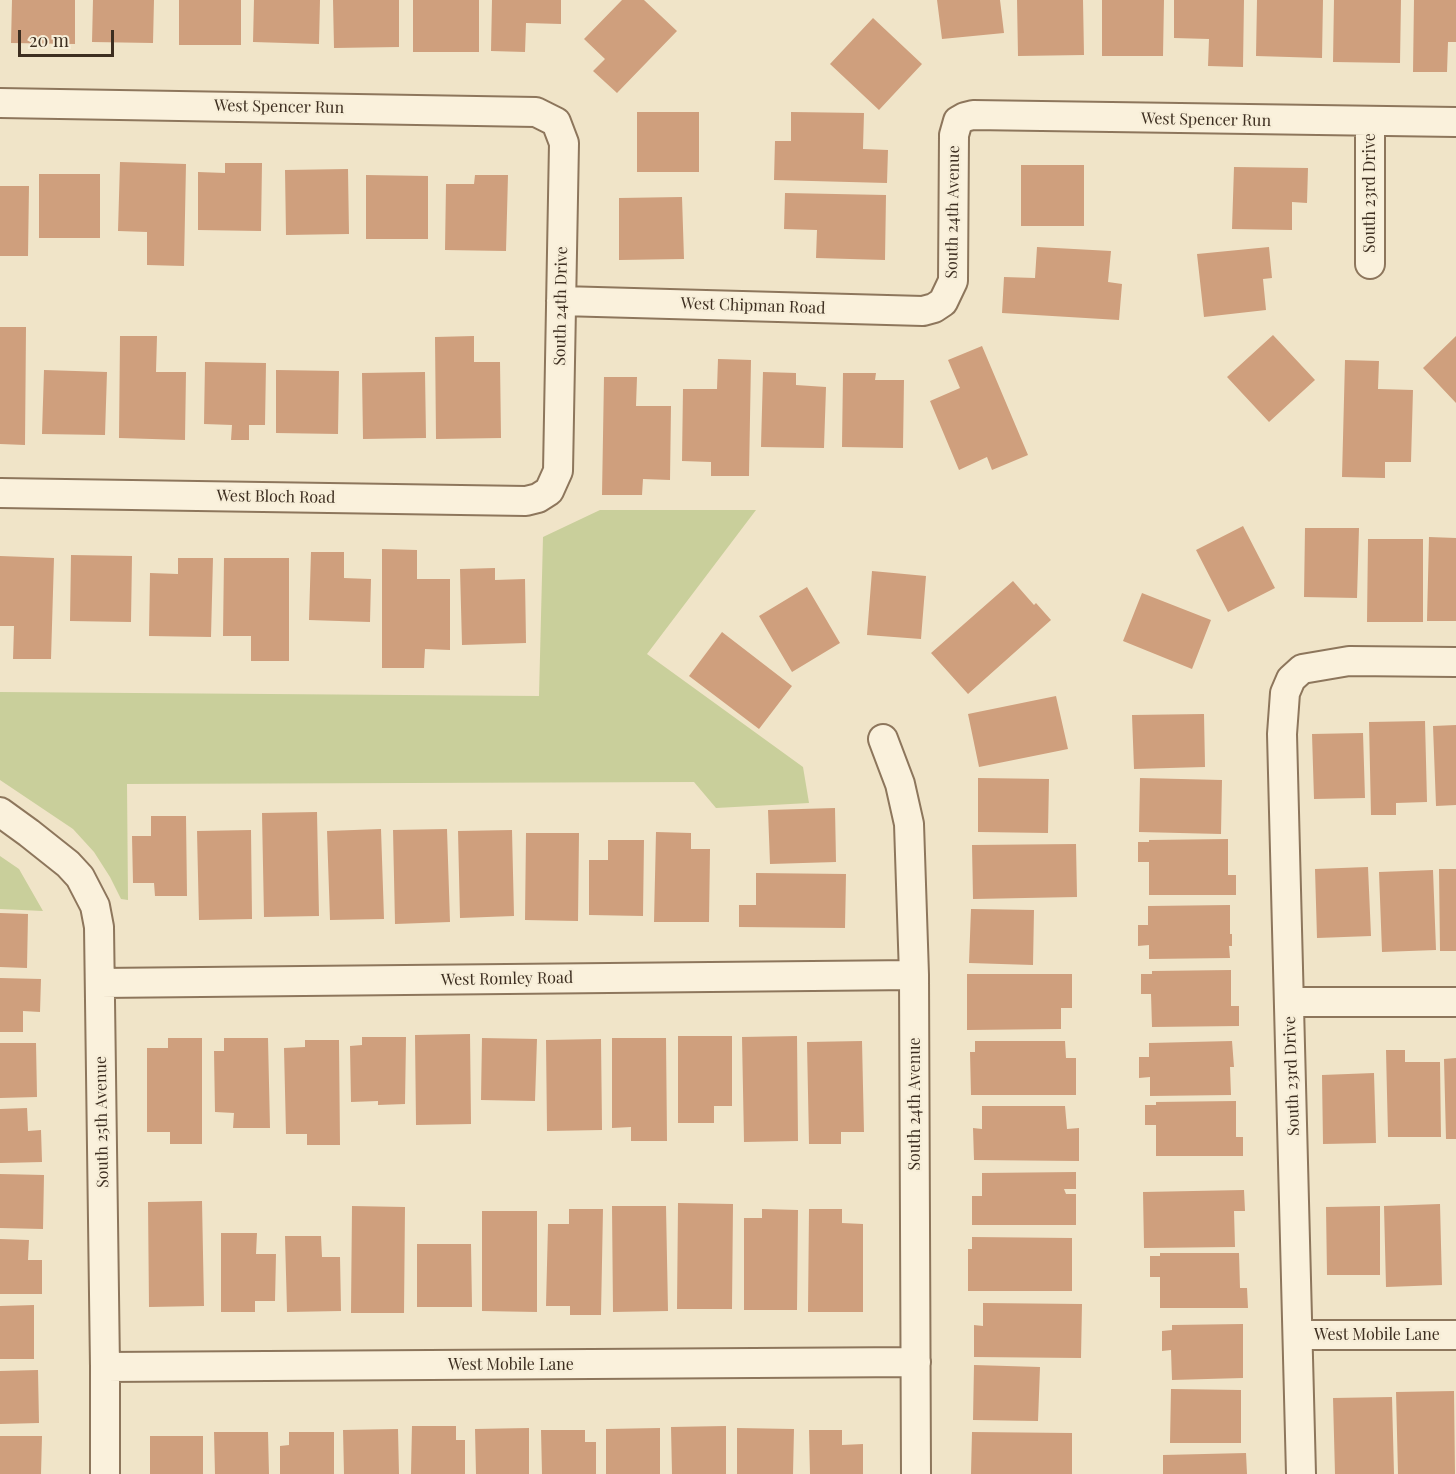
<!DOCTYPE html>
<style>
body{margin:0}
#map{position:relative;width:1456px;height:1474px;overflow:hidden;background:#f0e4c8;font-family:"Playfair Display",serif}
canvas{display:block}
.scale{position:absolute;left:18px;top:30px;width:96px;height:27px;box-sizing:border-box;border:3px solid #3d2e20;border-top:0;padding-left:8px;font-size:18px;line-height:21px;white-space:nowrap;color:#3d2e20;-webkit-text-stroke:4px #f7eed8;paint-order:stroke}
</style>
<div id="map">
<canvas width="1456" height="1474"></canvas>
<div class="scale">20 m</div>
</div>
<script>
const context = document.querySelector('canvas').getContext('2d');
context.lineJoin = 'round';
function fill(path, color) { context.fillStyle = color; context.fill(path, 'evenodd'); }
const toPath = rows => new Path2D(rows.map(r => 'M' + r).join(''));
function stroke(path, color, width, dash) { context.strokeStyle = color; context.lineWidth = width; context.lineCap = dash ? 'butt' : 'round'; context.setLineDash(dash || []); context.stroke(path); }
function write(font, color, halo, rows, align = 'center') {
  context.font = font + ' "Playfair Display",serif'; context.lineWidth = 4.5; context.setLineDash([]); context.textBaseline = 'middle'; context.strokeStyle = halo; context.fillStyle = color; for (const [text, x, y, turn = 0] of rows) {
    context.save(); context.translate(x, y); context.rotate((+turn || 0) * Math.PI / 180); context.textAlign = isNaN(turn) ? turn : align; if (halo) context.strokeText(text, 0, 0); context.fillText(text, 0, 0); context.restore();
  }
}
const green = toPath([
 [600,510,756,510,647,654,803,767,809,803,716,808,694,782,127,784,128,900,121,899,110,877,94,852,73,829,0,780,0,692,539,696,543,537],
 [0,856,19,869,43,911,0,909]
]);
const building = toPath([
 [12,0,75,0,75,44,11,43],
 [93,0,154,0,153,43,92,42],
 [179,0,241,0,241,45,179,45],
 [254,0,320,0,319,44,253,42],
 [333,0,399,0,399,47,334,48],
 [413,0,479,0,479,52,413,52],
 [492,0,561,0,561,24,526,23,525,52,491,51],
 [622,0,644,0,677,31,617,93,593,71,605,59,584,39],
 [937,0,1000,0,1004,33,942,39],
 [1017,0,1083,0,1084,55,1018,56],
 [1102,0,1164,0,1163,56,1102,56],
 [1174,0,1244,0,1243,67,1208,66,1209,39,1174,38],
 [1257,0,1323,0,1322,58,1256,56],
 [1334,0,1401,0,1400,63,1333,62],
 [1414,0,1456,0,1456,42,1448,42,1447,72,1413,72],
 [873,18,922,64,879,110,830,64],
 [637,112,699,112,699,172,637,172],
 [791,112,864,113,863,149,888,150,887,183,774,180,775,141,791,141],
 [120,162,186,164,184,266,147,265,147,232,118,231],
 [225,163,262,163,261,231,198,230,198,172,225,173],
 [1021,165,1084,165,1084,226,1021,226],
 [1234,167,1308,168,1307,203,1292,202,1292,230,1232,229],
 [348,169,349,234,286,235,285,170],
 [39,174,100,174,100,238,39,238],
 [366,175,428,176,428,239,366,239],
 [475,175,508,175,506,251,445,250,446,184,474,184],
 [0,186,29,186,28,256,0,256],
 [785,193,886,195,885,260,816,258,817,230,784,229],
 [682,197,684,259,619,260,619,198],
 [1037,247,1111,251,1108,282,1122,284,1119,320,1002,313,1004,277,1035,278],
 [1269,247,1272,278,1263,279,1266,310,1204,317,1197,254],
 [0,327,26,327,25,445,0,444],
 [1273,335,1315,380,1269,422,1227,377],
 [120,336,157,336,156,372,186,372,185,440,119,438],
 [474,336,474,362,500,362,501,438,436,439,435,337],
 [1456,336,1456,403,1423,368],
 [982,346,1028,455,992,470,987,457,959,470,930,401,960,388,948,360],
 [718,359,751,360,749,476,711,476,711,462,682,461,683,389,717,389],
 [1345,360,1379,361,1378,389,1413,390,1411,462,1385,462,1385,478,1342,477],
 [205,362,266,363,265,425,249,425,249,440,231,440,232,425,204,424],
 [44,370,107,372,105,435,42,434],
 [276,370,339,371,338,434,276,433],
 [425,372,426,438,363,439,362,373],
 [763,372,796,373,796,385,826,387,824,448,761,447],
 [843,373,876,373,875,380,904,380,903,448,842,447],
 [604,377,637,377,636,406,671,406,670,480,643,479,642,495,602,495],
 [1243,526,1275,588,1228,612,1196,550],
 [1305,528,1359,528,1357,598,1304,597],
 [1429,537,1456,538,1456,621,1427,621],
 [1368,539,1423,539,1423,622,1367,622],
 [382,549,417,550,417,579,450,579,450,650,425,649,424,668,382,668],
 [311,552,344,552,344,578,371,579,370,622,309,620],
 [71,555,132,556,131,622,70,621],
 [0,556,54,558,51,659,13,659,14,626,0,626],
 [178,558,213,558,211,637,149,636,150,573,178,574],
 [224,558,289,558,289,661,251,661,251,636,223,636],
 [495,568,495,580,525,579,526,643,462,645,460,569],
 [872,571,926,576,921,639,867,635],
 [1013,581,1034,605,1036,603,1051,620,968,694,931,653],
 [807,587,840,643,792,672,759,616],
 [1142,593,1211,620,1192,669,1123,641],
 [722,632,792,686,759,729,689,676],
 [1056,696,1068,749,979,767,968,714],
 [1204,714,1205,767,1134,769,1132,715],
 [1425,721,1427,802,1396,803,1396,815,1371,815,1369,722],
 [1456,725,1456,805,1436,806,1433,726],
 [1363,733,1365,798,1314,799,1312,734],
 [978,778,1049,779,1048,833,978,832],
 [1140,778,1222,780,1221,834,1139,832],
 [835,808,836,862,770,864,768,810],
 [317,812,319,916,264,917,262,813],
 [151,816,186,816,187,896,155,896,154,883,133,883,132,836,151,836],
 [381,829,384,919,330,920,327,831],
 [447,829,450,922,395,924,393,830],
 [251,830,252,919,199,920,197,831],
 [512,830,514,916,460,918,458,831],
 [656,832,691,833,691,849,710,849,709,922,654,922],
 [526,833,579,833,578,921,525,920],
 [1228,839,1228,875,1236,875,1236,895,1149,895,1149,862,1138,862,1138,842,1149,842,1149,840],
 [608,840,644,840,643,916,589,915,589,860,608,860],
 [1076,844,1077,897,973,899,972,845],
 [1368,867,1371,936,1317,938,1315,869],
 [1439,869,1456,869,1456,951,1440,951],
 [1433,870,1436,950,1382,952,1379,872],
 [756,873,846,874,845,928,739,927,739,905,756,905],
 [1230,905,1230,934,1232,934,1232,946,1229,946,1230,958,1149,959,1149,945,1138,946,1138,925,1148,925,1148,906],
 [971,909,1034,910,1033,965,969,963],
 [0,913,28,914,27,968,0,967],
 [1231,970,1231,1006,1239,1006,1239,1026,1152,1027,1151,994,1141,994,1141,974,1152,974,1152,971],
 [967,974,1072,974,1072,1008,1061,1008,1061,1029,967,1030],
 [0,978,41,979,40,1012,23,1011,23,1032,0,1032],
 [470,1034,471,1124,416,1125,415,1035],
 [678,1036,732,1036,732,1106,714,1106,714,1123,678,1123],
 [797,1036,798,1141,744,1142,742,1037],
 [362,1037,406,1037,405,1104,378,1105,378,1101,351,1102,350,1046,362,1045],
 [168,1038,202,1038,202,1144,170,1144,170,1132,147,1132,147,1048,168,1048],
 [224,1038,268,1038,270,1128,233,1128,234,1113,215,1112,214,1051,224,1051],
 [482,1038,537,1039,535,1101,481,1100],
 [612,1038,666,1038,667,1141,631,1141,631,1127,612,1128],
 [601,1039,602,1130,547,1131,546,1040],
 [305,1040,339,1040,340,1145,307,1145,307,1134,286,1134,284,1048,305,1047],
 [862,1041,864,1132,841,1132,841,1144,809,1144,807,1042],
 [975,1041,1065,1041,1066,1058,1076,1058,1076,1095,971,1095,970,1052,975,1052],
 [1232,1041,1234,1067,1230,1067,1231,1095,1150,1096,1150,1077,1139,1078,1139,1057,1149,1057,1149,1043],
 [0,1043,36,1043,37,1097,0,1098],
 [1386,1050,1405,1050,1405,1062,1440,1062,1441,1137,1388,1137],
 [1456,1058,1456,1139,1446,1139,1444,1059],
 [1374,1073,1376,1143,1323,1144,1322,1075],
 [1236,1101,1236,1137,1243,1137,1243,1156,1156,1156,1156,1125,1145,1125,1145,1105,1156,1105,1156,1102],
 [982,1106,1065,1106,1067,1129,1079,1128,1079,1161,974,1160,973,1128,982,1129],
 [27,1108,28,1131,41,1130,42,1162,0,1163,0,1109],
 [1076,1172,1076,1189,1064,1189,1066,1194,1076,1194,1076,1225,972,1225,972,1196,982,1196,982,1173],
 [0,1174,44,1175,43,1229,0,1228],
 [1244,1190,1245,1211,1234,1211,1235,1247,1144,1248,1143,1192],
 [202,1201,204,1306,149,1307,148,1202],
 [678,1203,733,1204,732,1309,677,1309],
 [1440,1204,1442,1285,1386,1287,1384,1206],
 [352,1206,405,1207,404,1313,351,1313],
 [612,1206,666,1206,668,1311,613,1312],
 [1380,1206,1380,1275,1327,1275,1326,1207],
 [569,1209,603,1209,601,1315,570,1315,570,1306,546,1306,548,1224,569,1224],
 [762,1209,798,1210,797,1310,744,1310,744,1218,762,1218],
 [809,1209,842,1209,842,1223,863,1224,863,1312,808,1312],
 [482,1211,537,1211,537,1312,482,1311],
 [221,1233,257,1233,256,1254,276,1254,275,1301,255,1301,255,1312,221,1312],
 [285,1236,321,1236,322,1257,340,1257,341,1311,287,1312],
 [972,1237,1072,1238,1072,1291,968,1291,968,1249,972,1249],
 [0,1239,29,1240,28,1260,42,1260,42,1294,0,1294],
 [417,1244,471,1244,472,1307,417,1307],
 [1160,1253,1239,1253,1240,1288,1247,1288,1248,1308,1160,1308,1160,1277,1150,1277,1150,1256,1160,1256],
 [983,1303,1082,1304,1081,1358,974,1357,974,1325,983,1326],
 [34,1305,34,1359,0,1359,0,1306],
 [1243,1324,1243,1378,1172,1380,1171,1350,1162,1351,1162,1331,1172,1330,1172,1325],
 [974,1365,1040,1367,1038,1421,973,1420],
 [38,1370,39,1423,0,1424,0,1371],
 [1171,1389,1241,1390,1241,1443,1170,1443],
 [1454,1391,1455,1474,1398,1474,1396,1392],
 [1392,1397,1394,1474,1335,1474,1333,1398],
 [412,1426,456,1426,456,1440,465,1440,465,1474,411,1474],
 [726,1426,726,1474,672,1474,671,1427],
 [529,1428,529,1474,476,1474,475,1429],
 [660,1428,660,1474,606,1474,606,1429],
 [737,1428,794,1429,793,1474,737,1474],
 [398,1429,399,1474,344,1474,343,1430],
 [541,1430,585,1430,585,1442,596,1442,596,1474,542,1474],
 [809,1430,842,1430,842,1445,863,1444,863,1474,810,1474],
 [214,1432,268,1432,269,1474,215,1474],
 [289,1432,334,1432,334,1474,280,1474,280,1446,289,1445],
 [972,1432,1072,1433,1072,1474,971,1474],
 [0,1436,42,1436,41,1474,0,1474],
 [150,1436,203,1436,203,1474,150,1474],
 [1246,1453,1247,1474,1163,1474,1163,1455]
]);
const street = toPath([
 [0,103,536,112,556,122,564,143,558,471,549,491,538,498,526,501,0,493],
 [1370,122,1370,264],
 [561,301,923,311,934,308,943,302,953,281,954,135,958,121,965,117,973,115,1456,122],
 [883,739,900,784,909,824,914,975,916,1474],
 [0,812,29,833,68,864,80,877,95,906,99,927,105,1367,105,1474],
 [100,983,914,975],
 [1290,1002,1456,1002],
 [1298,1335,1456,1335],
 [105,1367,916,1362],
 [1301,1474,1282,734,1285,693,1291,679,1302,669,1349,661,1456,662]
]);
const streetNames = [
 ["West Spencer Run",279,107,1],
 ["West Spencer Run",1206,120,1],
 ["South 23rd Drive",1370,193,-90],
 ["South 24th Avenue",953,212,-89],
 ["South 24th Drive",561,306,-89],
 ["West Chipman Road",753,306,2],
 ["West Bloch Road",276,497,1],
 ["West Romley Road",507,979,-1],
 ["South 23rd Drive",1292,1076,-92],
 ["South 24th Avenue",915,1104,-90],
 ["South 25th Avenue",102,1122,-91],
 ["West Mobile Lane",1377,1335],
 ["West Mobile Lane",511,1365]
];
fill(green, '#c9cf9b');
fill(building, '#cf9f7d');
stroke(street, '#8d765c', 32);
stroke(street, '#faf1dc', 28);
write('16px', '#3d2e20', '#f7eed8', streetNames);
</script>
